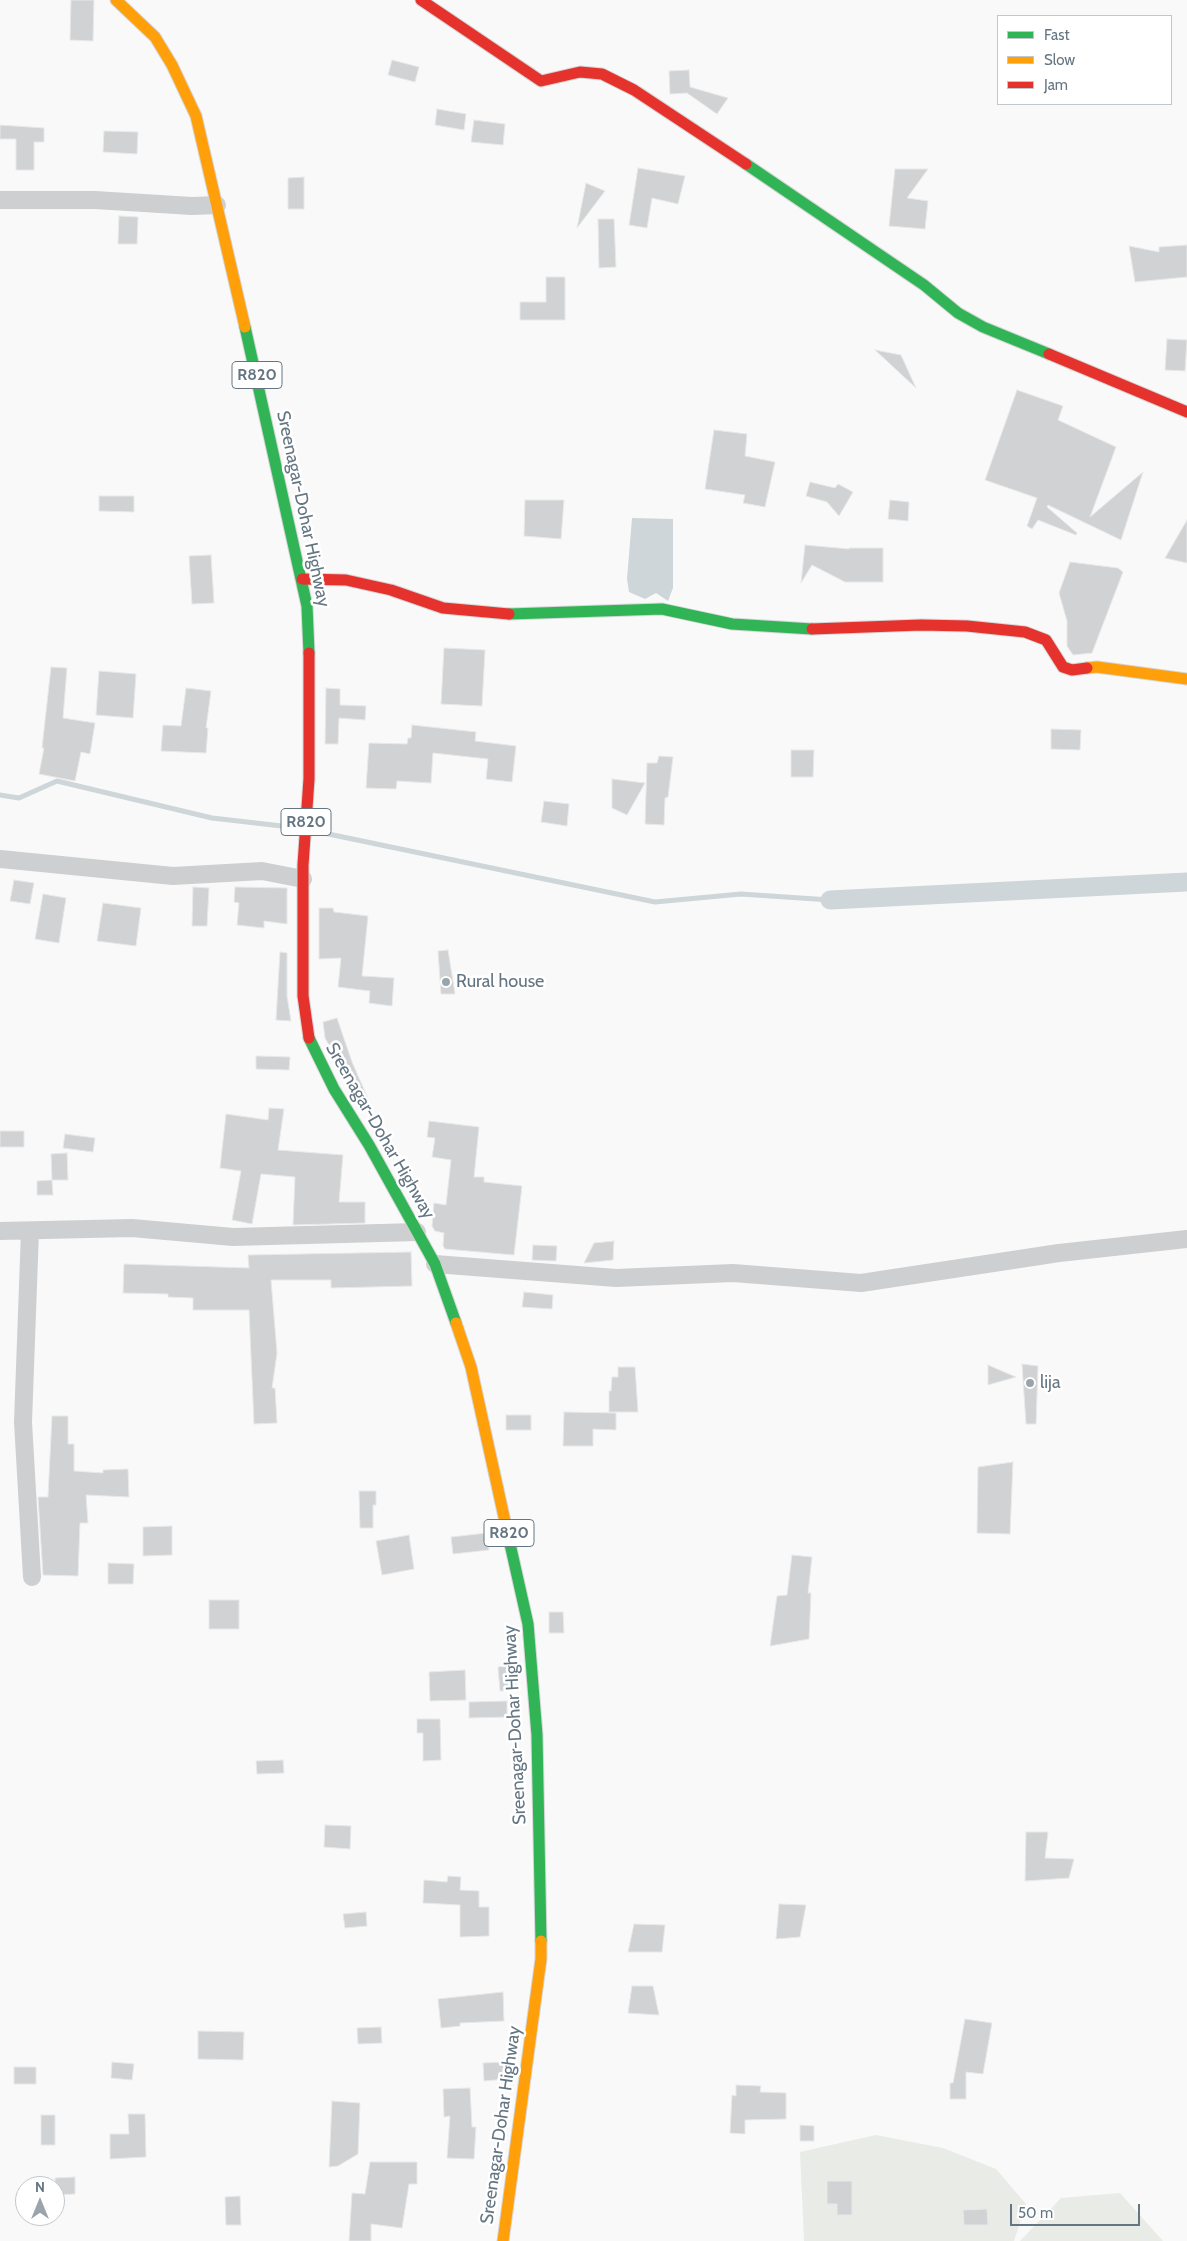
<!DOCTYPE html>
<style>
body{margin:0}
#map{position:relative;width:1187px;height:2241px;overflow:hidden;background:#f9f9f9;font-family:Cabin,sans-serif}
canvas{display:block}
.legend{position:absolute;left:997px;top:15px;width:175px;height:90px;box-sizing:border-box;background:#fff;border:1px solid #c1c8cd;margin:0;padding:6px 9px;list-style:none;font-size:15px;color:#657683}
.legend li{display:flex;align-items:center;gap:10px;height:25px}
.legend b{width:25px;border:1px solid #c1c8cd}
.north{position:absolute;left:15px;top:2176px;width:50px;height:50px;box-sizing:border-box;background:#fff;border:1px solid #c1c8cd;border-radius:50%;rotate:0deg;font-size:14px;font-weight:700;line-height:20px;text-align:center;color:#657683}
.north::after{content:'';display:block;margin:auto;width:18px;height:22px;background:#99a4ac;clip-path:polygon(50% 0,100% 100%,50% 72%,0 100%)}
.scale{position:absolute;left:1010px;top:2204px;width:130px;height:22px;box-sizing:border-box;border:2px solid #657683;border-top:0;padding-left:6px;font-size:15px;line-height:18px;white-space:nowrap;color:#657683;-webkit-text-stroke:4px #fff;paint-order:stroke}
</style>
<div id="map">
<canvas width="1187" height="2241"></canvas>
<ul class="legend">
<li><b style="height:6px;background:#30b455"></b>Fast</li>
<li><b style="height:6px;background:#ff9f0a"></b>Slow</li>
<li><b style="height:6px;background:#e5322d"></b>Jam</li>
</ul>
<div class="north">N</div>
<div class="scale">50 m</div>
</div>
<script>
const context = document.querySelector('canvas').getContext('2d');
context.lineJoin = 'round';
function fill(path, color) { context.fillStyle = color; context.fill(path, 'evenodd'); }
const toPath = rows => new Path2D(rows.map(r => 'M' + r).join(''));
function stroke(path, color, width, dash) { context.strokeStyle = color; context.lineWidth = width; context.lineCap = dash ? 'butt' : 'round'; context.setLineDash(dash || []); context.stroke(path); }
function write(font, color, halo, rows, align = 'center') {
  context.font = font + ' Cabin,sans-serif'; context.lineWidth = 5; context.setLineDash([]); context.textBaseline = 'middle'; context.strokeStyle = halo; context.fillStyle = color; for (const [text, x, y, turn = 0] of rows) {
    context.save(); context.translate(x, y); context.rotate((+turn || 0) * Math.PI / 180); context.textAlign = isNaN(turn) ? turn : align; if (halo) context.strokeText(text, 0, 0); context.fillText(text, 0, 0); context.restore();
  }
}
const green = toPath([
 [876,2135,943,2148,996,2169,1026,2204,1014,2241,804,2241,800,2152],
 [1120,2193,1163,2241,1020,2241,1061,2198]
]);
const water = toPath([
 [632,518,673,519,673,588,668,601,656,593,645,599,629,592,627,579]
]);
const stream = toPath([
 [0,795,19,798,57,781,212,818,299,828],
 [314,831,655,902,741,894,830,900]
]);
const canal = toPath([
 [830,900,1187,882]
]);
const building = toPath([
 [71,0,94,0,93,41,70,40,71,0],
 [392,60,419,67,415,82,388,75,392,60],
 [689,70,690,87,728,98,717,114,687,93,670,94,669,71,689,70],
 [437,109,466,114,464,130,435,125,437,109],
 [474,120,505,124,503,145,471,142,474,120],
 [0,125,44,128,44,142,34,142,34,170,16,170,16,139,0,139,0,125],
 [104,131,138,132,137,154,103,152,104,131],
 [638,168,685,176,678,204,652,198,647,228,629,225,638,168],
 [895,169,928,169,907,198,928,201,925,229,889,226,895,169],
 [304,177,304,209,288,209,288,178,304,177],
 [586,183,605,191,577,228,586,183],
 [119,216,138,217,137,244,118,244,119,216],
 [598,219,614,219,616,267,599,268,598,219],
 [1187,245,1187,277,1135,282,1129,246,1159,252,1159,247,1187,245],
 [546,277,565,277,565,320,520,320,520,302,546,302,546,277],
 [1167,339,1187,340,1185,371,1165,370,1167,339],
 [875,350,901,355,916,388,875,350],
 [1017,390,1063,406,1058,420,1116,447,1090,517,1143,472,1121,540,1048,505,1047,507,1077,533,1076,535,1038,520,1032,529,1027,526,1037,498,985,480,1017,390],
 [714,430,747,434,745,456,775,462,765,507,743,503,745,495,705,489,714,430],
 [810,482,835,488,838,484,853,492,839,516,827,502,806,496,810,482],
 [99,496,134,496,134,512,99,511,99,496],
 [525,500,564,500,561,539,524,536,525,500],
 [890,500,909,502,908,521,888,519,890,500],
 [1187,520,1187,563,1165,558,1187,520],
 [805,545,849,549,849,548,883,548,883,582,845,582,812,565,801,583,805,545],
 [211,555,214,603,192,604,189,556,211,555],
 [1070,562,1118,568,1123,572,1092,653,1073,655,1067,646,1067,621,1059,593,1070,562],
 [444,648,485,650,482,706,441,704,444,648],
 [51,667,67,668,63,718,95,723,90,754,81,752,75,781,39,774,44,748,42,748,51,667],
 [99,671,136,674,133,718,96,715,99,671],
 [186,688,211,691,206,728,208,728,206,753,161,751,163,725,181,726,186,688],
 [326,688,340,689,340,705,366,706,365,720,339,718,338,744,325,744,326,688],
 [412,725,476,732,475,741,516,746,512,782,486,779,488,759,433,753,431,783,397,781,396,789,366,788,369,743,407,744,408,738,411,738,412,725],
 [1051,729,1081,730,1080,750,1051,749,1051,729],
 [791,750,814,750,813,777,791,777,791,750],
 [659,756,673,757,668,797,665,798,664,825,645,824,647,763,657,763,659,756],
 [612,779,645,783,627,815,612,808,612,779],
 [544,801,569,804,567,826,541,822,544,801],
 [14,880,34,883,30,904,10,901,14,880],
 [193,887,209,888,207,926,192,926,193,887],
 [235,887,287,888,287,924,264,921,264,928,237,925,239,903,234,902,235,887],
 [43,894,66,898,59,943,35,939,43,894],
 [103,903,141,908,136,946,97,941,103,903],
 [319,908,333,908,334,912,368,916,362,976,394,978,392,1006,369,1003,370,991,338,987,341,958,319,959,319,908],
 [448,950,455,994,441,994,438,951,448,950],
 [280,952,287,953,287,996,291,1021,276,1020,280,952],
 [337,1018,352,1062,370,1103,363,1106,325,1038,323,1022,337,1018],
 [256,1056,290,1057,289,1070,256,1069,256,1056],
 [269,1108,284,1109,278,1150,343,1155,339,1202,365,1202,365,1223,293,1225,295,1177,261,1174,252,1224,232,1220,241,1171,220,1168,226,1114,268,1120,269,1108],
 [429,1121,479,1127,474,1177,484,1177,484,1182,522,1186,514,1255,445,1249,443,1246,444,1233,435,1231,432,1226,434,1203,446,1205,451,1160,432,1157,435,1138,427,1137,429,1121],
 [0,1131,24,1131,24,1147,0,1147,0,1131],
 [65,1134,95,1138,93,1152,63,1148,65,1134],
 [67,1153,68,1180,52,1180,51,1154,67,1153],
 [52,1180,53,1195,37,1195,37,1181,52,1180],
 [614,1241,613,1260,584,1263,594,1243,614,1241],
 [533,1245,557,1246,556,1261,532,1260,533,1245],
 [411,1252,412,1286,331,1288,331,1280,271,1280,277,1353,272,1388,275,1388,277,1423,254,1424,249,1310,193,1310,193,1298,168,1297,168,1294,123,1293,124,1264,249,1268,248,1255,411,1252],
 [524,1292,553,1295,552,1309,522,1307,524,1292],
 [1022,1364,1038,1366,1036,1424,1026,1424,1022,1364],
 [988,1365,1016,1377,988,1385,988,1365],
 [618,1367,635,1367,638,1412,609,1412,609,1391,611,1391,612,1377,618,1377,618,1367],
 [564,1412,616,1413,616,1430,593,1429,593,1446,563,1446,564,1412],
 [506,1415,531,1415,531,1430,506,1430,506,1415],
 [52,1416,68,1416,68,1444,74,1444,74,1471,103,1473,103,1470,128,1469,129,1497,86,1495,88,1523,80,1523,78,1576,43,1575,38,1497,48,1497,52,1416],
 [1013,1462,1010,1534,977,1533,978,1467,1013,1462],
 [359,1491,376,1491,376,1505,373,1505,373,1528,360,1528,359,1491],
 [172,1526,172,1555,143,1556,143,1527,172,1526],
 [487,1533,489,1550,453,1554,451,1537,487,1533],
 [409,1535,414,1569,382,1575,376,1541,409,1535],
 [792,1555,812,1557,808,1593,811,1593,809,1639,770,1646,777,1596,787,1595,792,1555],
 [108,1563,134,1564,133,1584,108,1584,108,1563],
 [209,1600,239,1600,239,1629,209,1629,209,1600],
 [549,1612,563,1612,564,1633,549,1633,549,1612],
 [515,1665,516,1690,500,1691,498,1667,515,1665],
 [465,1670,466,1700,430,1701,429,1672,465,1670],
 [507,1701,507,1717,469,1718,469,1702,507,1701],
 [417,1719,440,1719,441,1760,423,1761,423,1733,417,1733,417,1719],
 [283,1760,284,1773,257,1774,256,1761,283,1760],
 [325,1825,351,1826,350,1849,324,1847,325,1825],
 [1026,1832,1048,1832,1045,1858,1074,1859,1069,1878,1025,1881,1026,1832],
 [448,1876,461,1877,460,1890,479,1891,479,1907,489,1907,489,1936,460,1937,460,1905,423,1903,424,1880,447,1882,448,1876],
 [779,1904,806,1905,800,1937,776,1939,779,1904],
 [366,1912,367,1926,345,1928,343,1914,366,1912],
 [634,1924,665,1925,662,1952,628,1952,634,1924],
 [632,1986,653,1986,659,2015,628,2013,632,1986],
 [503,1992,504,2021,460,2023,460,2026,441,2028,438,1999,503,1992],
 [965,2019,992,2023,983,2074,966,2072,966,2099,950,2099,950,2083,953,2083,965,2019],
 [381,2027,382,2043,358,2044,357,2028,381,2027],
 [198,2031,244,2032,243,2060,198,2059,198,2031],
 [112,2062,134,2064,132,2080,111,2078,112,2062],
 [505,2062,506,2079,484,2081,483,2063,505,2062],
 [14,2067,36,2067,36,2084,14,2084,14,2067],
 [736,2085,761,2086,760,2092,786,2093,786,2119,745,2120,745,2134,730,2133,732,2095,736,2096,736,2085],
 [470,2088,472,2127,476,2127,474,2159,447,2158,450,2116,444,2117,443,2089,470,2088],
 [332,2101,360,2103,358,2154,338,2166,329,2167,332,2101],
 [128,2114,145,2114,146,2157,110,2159,110,2134,129,2134,128,2114],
 [41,2115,55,2115,55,2145,41,2145,41,2115],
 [800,2125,814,2126,814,2141,800,2141,800,2125],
 [370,2162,417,2162,417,2184,409,2184,402,2228,371,2224,371,2241,349,2241,352,2193,365,2194,370,2162],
 [75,2177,75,2194,55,2195,55,2178,75,2177],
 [827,2181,852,2181,852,2215,837,2215,837,2204,827,2204,827,2181],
 [240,2196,241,2225,226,2225,225,2197,240,2196],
 [987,2209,988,2225,964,2225,963,2210,987,2209]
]);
const street = toPath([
 [0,200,95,200,192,206,217,205],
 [0,859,173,876,262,871,303,879],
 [0,1231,132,1228,233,1237,417,1232],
 [30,1231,23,1422,32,1577],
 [435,1264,616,1278,733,1273,861,1283,1059,1253,1187,1239]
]);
const fast = toPath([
 [746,164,924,285,958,313,983,327,1049,354],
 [245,327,307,606,309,653],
 [509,614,662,609,732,624,812,629],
 [309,1038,334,1089,369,1145,435,1264,456,1323],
 [508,1535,528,1624,537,1735,541,1941]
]);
const slow = toPath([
 [116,0,155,37,172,65,196,116,245,327],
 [1087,668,1097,667,1187,679],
 [456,1323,471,1367,508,1535],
 [503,2241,541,1959,541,1941]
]);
const jam = toPath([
 [421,0,541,81,580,72,602,74,634,90,746,164],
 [1049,354,1187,412],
 [302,579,346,580,391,590,443,608,509,614],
 [812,629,921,625,967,626,1025,632,1046,640,1063,667,1072,670,1087,668],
 [309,653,309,779,303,865,303,996,309,1038]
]);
const markers = [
 [446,982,5,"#99a4ac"],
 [1030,1383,5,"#99a4ac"]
];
const shields = [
 [257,375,50],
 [306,822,50],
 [509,1533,50]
];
const shieldNames = [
 ["R820",257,375],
 ["R820",306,822],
 ["R820",509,1533]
];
const streetNames = [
 ["Sreenagar-Dohar Highway",303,509,78],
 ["Sreenagar-Dohar Highway",380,1131,60],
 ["Sreenagar-Dohar Highway",515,1725,-93],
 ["Sreenagar-Dohar Highway",501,2125,-82]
];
const poiNames = [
 ["Rural house",456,982],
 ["lija",1040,1383]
];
fill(green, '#e8ebe6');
fill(water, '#ced6d9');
stroke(stream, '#ced6d9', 5);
stroke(canal, '#ced6d9', 19);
fill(building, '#d0d2d3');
stroke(building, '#e8e8e8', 1);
stroke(fast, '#d5d6d7', 13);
stroke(slow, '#d5d6d7', 13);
stroke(jam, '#d5d6d7', 13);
stroke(street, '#cecfd0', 18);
stroke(fast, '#30b455', 11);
stroke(slow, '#ff9f0a', 11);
stroke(jam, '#e5322d', 11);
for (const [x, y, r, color] of markers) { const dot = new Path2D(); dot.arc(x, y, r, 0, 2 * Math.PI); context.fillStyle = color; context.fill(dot); stroke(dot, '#fff', 2); }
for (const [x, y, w] of shields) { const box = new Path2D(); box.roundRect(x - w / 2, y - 13.5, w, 27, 4); context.fillStyle = '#fff'; context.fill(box); stroke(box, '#657683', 1); }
write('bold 16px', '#657683', null, shieldNames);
write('18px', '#657683', '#fff', streetNames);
write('18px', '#657683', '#fff', poiNames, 'left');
</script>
